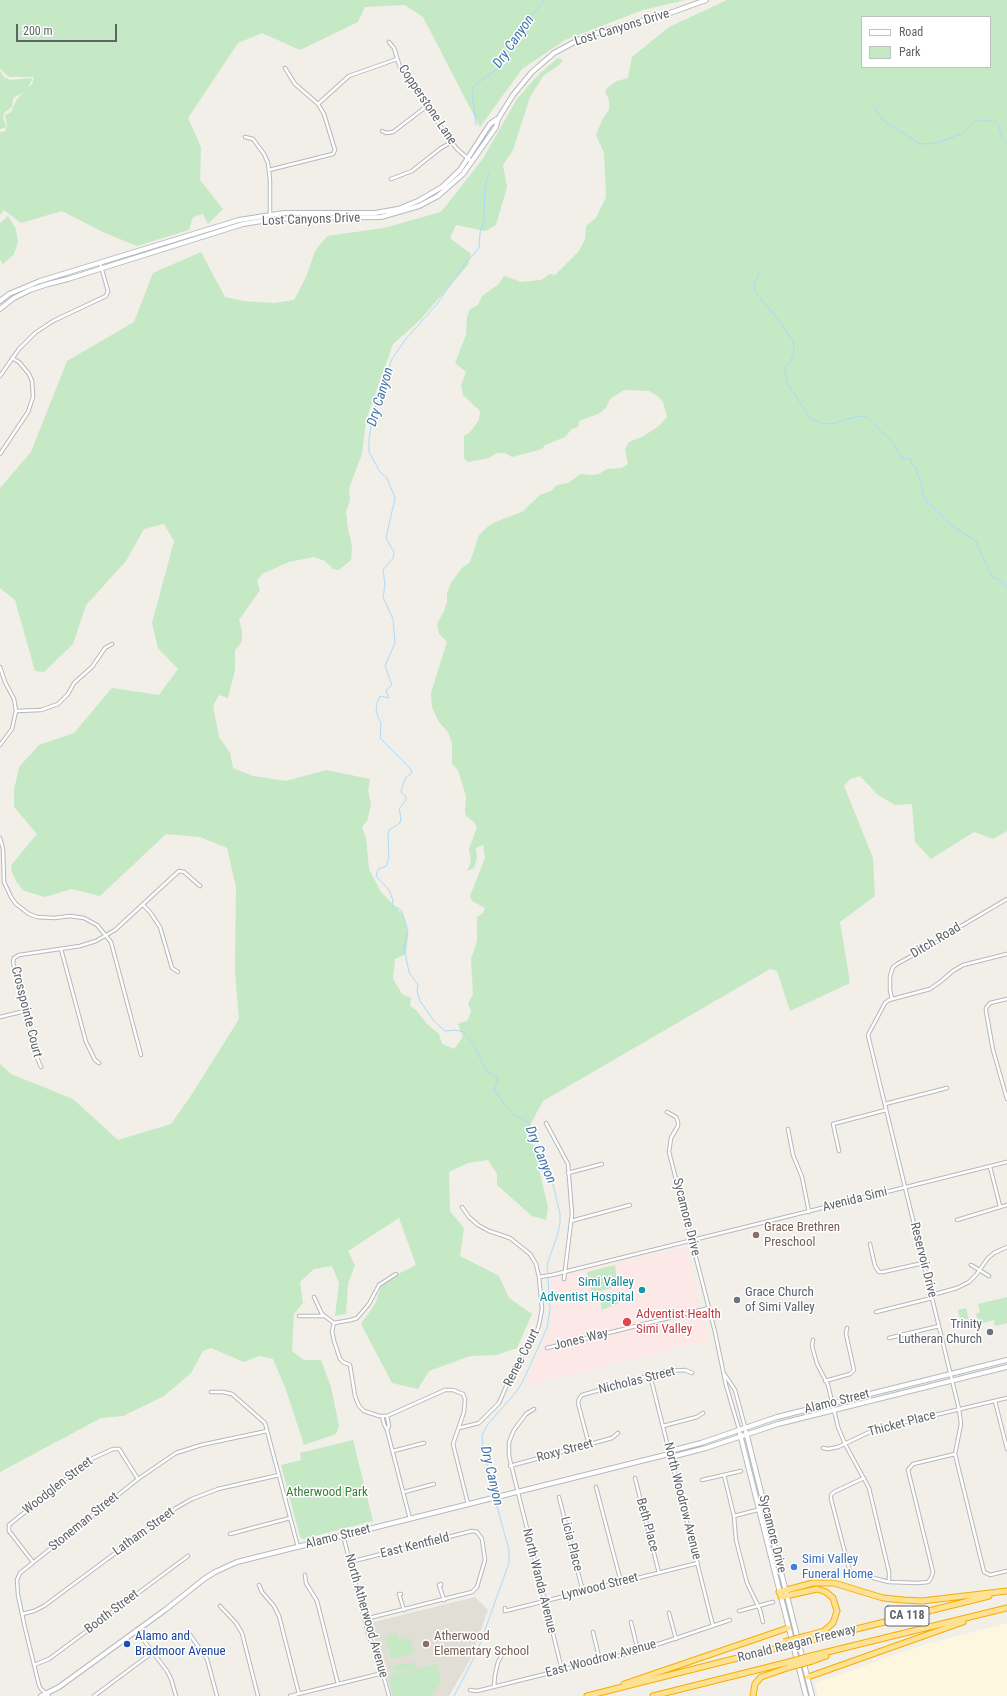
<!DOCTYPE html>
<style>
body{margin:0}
#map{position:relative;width:1007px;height:1696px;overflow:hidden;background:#f1efe8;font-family:"Roboto Condensed",sans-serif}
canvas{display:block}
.legend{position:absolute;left:861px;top:16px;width:130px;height:52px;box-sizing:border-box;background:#fff;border:1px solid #bfc1c3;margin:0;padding:5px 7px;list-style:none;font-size:12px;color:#5f6368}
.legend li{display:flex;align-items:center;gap:8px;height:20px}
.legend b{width:20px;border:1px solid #bfc1c3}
.scale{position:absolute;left:16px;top:24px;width:101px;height:18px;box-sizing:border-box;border:2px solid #5f6368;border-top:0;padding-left:5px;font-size:12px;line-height:14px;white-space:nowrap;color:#5f6368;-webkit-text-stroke:3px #fff;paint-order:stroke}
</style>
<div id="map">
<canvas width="1007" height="1696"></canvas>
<ul class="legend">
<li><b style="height:5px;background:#fff"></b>Road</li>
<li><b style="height:11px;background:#c5e8c5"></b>Park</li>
</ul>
<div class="scale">200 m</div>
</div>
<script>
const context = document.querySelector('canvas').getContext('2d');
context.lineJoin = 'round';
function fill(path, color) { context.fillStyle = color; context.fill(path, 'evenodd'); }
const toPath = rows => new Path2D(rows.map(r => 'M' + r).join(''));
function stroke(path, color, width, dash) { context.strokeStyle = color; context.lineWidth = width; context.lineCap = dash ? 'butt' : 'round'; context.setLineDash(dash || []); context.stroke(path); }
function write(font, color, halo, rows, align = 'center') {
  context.font = font + ' "Roboto Condensed",sans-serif'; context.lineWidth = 3; context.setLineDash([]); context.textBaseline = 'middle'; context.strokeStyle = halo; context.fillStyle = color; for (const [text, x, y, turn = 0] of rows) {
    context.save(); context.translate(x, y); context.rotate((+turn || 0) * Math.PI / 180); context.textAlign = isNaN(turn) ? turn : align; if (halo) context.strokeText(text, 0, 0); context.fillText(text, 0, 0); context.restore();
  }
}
const commercial = toPath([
 [1007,1623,1007,1696,818,1696,815,1683,927,1644]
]);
const education = toPath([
 [475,1597,488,1610,471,1658,449,1696,392,1696,380,1650,373,1637,370,1623]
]);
const medical = toPath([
 [683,1248,686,1249,709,1340,525,1386,549,1330,552,1314,551,1278]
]);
const green = toPath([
 [0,0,685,0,643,10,565,40,522,69,480,127,423,17,405,5,365,7,358,22,300,50,262,33,238,43,188,118,201,147,200,180,223,209,208,224,203,214,193,217,189,230,137,246,105,233,62,211,21,223,4,210,0,215,0,132,5,131,7,126,5,115,11,112,17,99,24,92,13,98,12,107,4,113,3,117,6,126,5,128,0,129,0,71,4,77,10,80,31,78,32,80,28,87,32,84,34,77,9,77,0,69],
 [727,0,1007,0,1007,831,993,839,974,832,931,859,915,842,912,804,895,805,878,795,860,776,850,779,844,786,873,858,875,896,840,922,850,983,790,1011,777,971,770,969,543,1101,529,1127,548,1207,546,1220,532,1216,497,1185,497,1174,488,1160,468,1163,449,1172,450,1211,464,1228,460,1256,499,1276,509,1298,532,1314,517,1348,496,1355,470,1356,429,1371,418,1389,392,1383,361,1324,375,1304,381,1286,400,1273,416,1265,399,1218,348,1251,355,1265,348,1284,346,1314,335,1316,339,1283,332,1266,314,1269,300,1282,303,1303,294,1314,292,1351,304,1360,321,1360,331,1387,339,1426,336,1434,304,1445,286,1390,273,1359,259,1356,244,1362,211,1348,203,1351,191,1373,164,1396,123,1416,101,1418,0,1472,0,1064,11,1074,73,1099,118,1140,171,1124,192,1094,239,1019,235,972,236,887,227,848,200,837,166,834,100,896,71,889,45,897,24,891,17,883,11,870,12,864,37,834,14,807,14,790,19,767,39,745,74,733,112,688,159,695,178,669,158,648,152,623,174,541,164,524,144,529,126,561,86,605,73,644,44,672,35,671,15,600,0,588,0,488,31,452,67,361,134,322,153,273,201,252,225,297,243,301,274,303,294,300,306,277,315,251,327,236,384,228,441,212,482,160,517,99,538,75,558,58,563,60,558,66,544,75,530,97,513,150,503,165,507,187,496,225,485,231,456,225,450,238,471,254,468,265,420,320,393,344,366,420,362,454,349,488,350,500,346,512,348,529,352,546,351,560,339,570,333,569,325,561,314,557,289,562,262,574,257,581,260,590,239,620,242,631,242,642,235,650,235,670,228,698,219,695,213,706,219,737,230,753,233,768,253,776,286,781,326,770,370,779,368,790,371,805,367,821,362,827,366,838,369,869,381,892,404,916,408,936,406,954,395,959,393,979,402,994,411,998,410,1006,416,1010,427,1024,439,1034,442,1044,454,1049,463,1037,458,1024,468,1020,471,1011,468,1004,473,994,471,959,477,941,477,917,483,913,485,908,472,901,470,896,485,858,483,845,476,848,477,858,474,868,467,871,471,862,469,849,477,827,474,822,466,816,465,811,466,797,458,770,452,764,452,744,448,732,439,722,432,707,431,693,447,642,439,634,437,624,444,611,447,602,447,593,452,581,462,568,470,562,479,535,486,528,493,523,524,511,527,507,540,495,551,491,557,485,568,483,581,474,591,475,599,474,607,469,621,468,628,464,625,450,629,442,642,437,659,426,667,417,663,402,658,396,649,391,624,390,610,399,606,408,600,413,579,421,578,427,572,429,565,437,545,445,542,449,512,457,505,453,497,453,489,458,468,462,464,458,464,436,470,432,479,420,480,411,463,395,461,385,466,372,455,363,466,335,467,317,470,309,478,305,482,296,499,284,504,276,521,282,541,280,550,274,555,275,579,251,585,239,586,226,596,218,606,197,604,153,596,135,603,118,609,110,609,100,605,91,608,87,617,81,628,78,632,57,669,27],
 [862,17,990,17,990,67,862,67],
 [8,216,16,229,18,242,14,254,3,264,0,260,0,223],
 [615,1265,618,1286,592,1294,587,1272],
 [611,1295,617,1299,618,1304,602,1310,599,1297],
 [1007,1297,1007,1323,995,1326,994,1320,979,1324,976,1314,980,1312,978,1304],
 [966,1308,969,1320,961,1322,958,1310],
 [353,1440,373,1521,303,1539,300,1537,281,1465,301,1460,300,1453],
 [397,1633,399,1640,410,1638,414,1653,391,1659,385,1637],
 [409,1663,415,1663,416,1668,394,1673,392,1666],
 [437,1664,441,1681,432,1696,393,1696,388,1676]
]);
const stream = toPath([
 [873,106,884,121,920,144,937,143,963,133,973,123,980,120,997,122,1003,139,1007,142],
 [476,125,472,94,474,86,498,68,504,53,544,0],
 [487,172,489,175,485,184,484,220,480,233,479,248,463,266,437,304,405,340,392,359,380,392,373,415,369,439,369,452,380,472,387,478,395,498,386,538,394,552,393,558,383,570,385,585,383,597,393,619,395,643,385,666,392,685,386,690,389,698,380,696,377,703,376,710,378,717,381,723,380,738,403,761,411,770,412,773,406,777,402,787,401,792,406,797,406,800,399,809,401,818,400,823,389,830,388,836,389,858,386,866,379,869,377,872,376,876,389,890,393,900,392,905,401,910,408,930,404,948,409,972,418,985,417,991,420,1001,434,1021,445,1031,455,1030,464,1032,474,1045,486,1071,497,1077,498,1081,494,1089,506,1107,513,1114,527,1121,533,1130,551,1176,560,1214,560,1223,557,1236,547,1265,550,1309,547,1328,523,1381,517,1391,488,1424,482,1435,483,1447,494,1496],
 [759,273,754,284,755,292,779,320,793,341,794,351,791,361,786,367,785,372,788,384,810,418,822,423,831,424,859,416,866,417,889,438,896,447,901,458,911,459,912,465,916,468,925,499,951,525,976,541,992,577,1000,580,1007,587],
 [454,1696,477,1652,509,1563,509,1550,495,1499]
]);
const street = toPath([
 [389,42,394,48,400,67,450,140,457,149,472,162],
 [318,104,349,76,397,59],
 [382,131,386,133,393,132,427,106],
 [245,137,253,139,264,154,268,163,270,180,270,219],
 [269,170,333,154,335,150,324,114,318,104,295,84,285,68],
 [391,179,412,171,441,148,452,142],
 [0,376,19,349,35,333,53,321,106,296,108,291,100,263],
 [0,454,28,412,33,397,32,381,29,374,19,362,12,358],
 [0,667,5,682,14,699,16,711,12,729,0,745],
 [16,711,41,710,58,704,68,694,74,683,92,667,105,648,112,644],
 [0,838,3,849,4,882,11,897,16,904,29,914,37,917,54,918,70,916,84,918,97,925,111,942,141,1055],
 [143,905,150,912,160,927,172,968,178,972],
 [61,949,86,1042,95,1060,99,1063],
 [1007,954,963,965,953,971,940,982,930,989,889,1000,885,1003,868,1035,959,1409,961,1424,955,1454,984,1572,990,1575,1007,1571],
 [892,999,890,990,890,976,893,967,897,964,937,942,946,935,1007,899],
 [1007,999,990,1003,986,1008,986,1011,993,1050,1007,1099],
 [0,1017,25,1011],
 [41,1067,36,1055,25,1011,13,962,14,958,19,955,80,946,96,941,115,930,179,871,184,872,200,886],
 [885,1104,947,1088],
 [667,1112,676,1117,678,1122,678,1126,671,1138,669,1152,715,1332,726,1385,739,1429],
 [546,1123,568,1164,572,1214,564,1279],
 [788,1129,793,1155,802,1177,809,1212],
 [839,1151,833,1124,886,1110],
 [990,1167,1000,1206],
 [568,1173,602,1164],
 [957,1220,1007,1205],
 [571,1221,630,1205],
 [870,1244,875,1266,879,1272,883,1272,923,1263],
 [971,1265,989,1276],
 [539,1277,552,1275,1007,1162],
 [932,1295,957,1288,969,1282,976,1275,988,1258,994,1253,1007,1247],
 [314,1297,322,1314,334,1323,332,1331,334,1341,340,1359,343,1362,350,1365,355,1396,359,1406,364,1411,379,1416,387,1416,445,1390,453,1390,463,1394,465,1399,464,1412,453,1444,468,1504],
 [876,1312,932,1298],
 [299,1316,323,1316],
 [334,1323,351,1320,357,1318,369,1304,379,1285,396,1274],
 [889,1338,939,1326],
 [813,1340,812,1346,817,1364,828,1385,838,1427,845,1444,869,1488,889,1572,889,1582],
 [547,1348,709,1308],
 [650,1375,713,1626],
 [725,1375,735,1390,745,1427],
 [825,1381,850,1374,854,1370,846,1334,847,1328],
 [211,1392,223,1392,232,1394,265,1423,298,1547],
 [995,1401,1007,1449],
 [534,1409,526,1414,514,1430,509,1442,509,1456,562,1670],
 [382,1416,384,1424,387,1430],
 [387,1416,389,1426,387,1430,410,1519],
 [663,1426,697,1417,703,1413],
 [459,1428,479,1423,499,1403,514,1368,534,1339,539,1325,542,1309,539,1277,536,1264,530,1254,510,1238,489,1231,478,1225,469,1217,462,1207],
 [589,1445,578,1403,579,1399,582,1395,666,1371,685,1370,692,1373],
 [823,1448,828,1449,838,1447,876,1429,1007,1398],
 [393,1451,424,1443],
 [510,1466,612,1438,618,1433],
 [724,1475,734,1516,736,1540,747,1583,760,1610,763,1622],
 [635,1478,659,1573],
 [864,1478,834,1492,831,1495,831,1499,850,1572,889,1582,918,1583,928,1582,931,1578,933,1572,908,1470,913,1464,955,1454],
 [702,1480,741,1471],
 [596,1487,621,1582],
 [404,1492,434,1484],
 [559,1497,583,1592],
 [734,1516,765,1508],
 [230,1534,290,1518],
 [343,1535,369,1637,378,1655,389,1696],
 [33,1562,9,1531,9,1525,89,1460,113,1449,119,1449,138,1479],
 [350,1562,472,1531,477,1532,482,1539,485,1560,477,1587,472,1592,365,1619],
 [305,1575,306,1583,317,1601,338,1684],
 [259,1585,262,1592,274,1606,279,1616,299,1694],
 [441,1585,441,1584,439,1585,444,1600],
 [401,1594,399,1594,404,1610],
 [220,1606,236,1623,242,1633,258,1696],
 [505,1608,505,1611,698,1563],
 [739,1611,773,1602],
 [669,1613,676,1639],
 [22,1614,34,1611,44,1606,176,1508,192,1499,218,1489,279,1475],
 [631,1622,638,1651],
 [136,1630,167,1671,171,1679,176,1696],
 [188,1632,207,1659,217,1696],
 [593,1632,600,1661],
 [34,1665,49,1659,188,1556],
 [494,1687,495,1675,498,1662,503,1653,511,1649],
 [470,1690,477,1691,638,1651,730,1620],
 [49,1696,41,1689,39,1685,25,1628,18,1595,17,1580,20,1573,138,1479,176,1453,201,1445,267,1431],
 [94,1696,153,1652],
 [290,1696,383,1673]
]);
const secondary = toPath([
 [0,301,9,294,40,281,239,220,284,213,375,213,398,209,418,201,442,187,460,170,490,124,497,119],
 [0,309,14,298,30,290,48,284,68,279,243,224,268,220,293,218,381,217,419,206,438,196,463,174,496,127,498,119,513,95,532,72,554,53,580,39,593,34,670,13,706,0],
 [746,1432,812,1696],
 [740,1434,806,1696],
 [669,1454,675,1456,706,1448,778,1424,1007,1367],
 [41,1696,59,1687,165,1610,204,1579,215,1572,237,1562,669,1454,674,1450,701,1443,777,1417,1007,1360]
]);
const highway = toPath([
 [779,1592,813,1583,834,1583,883,1598,903,1600,922,1601,1007,1591],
 [781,1597,817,1589,826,1592,833,1598,837,1611,833,1623,824,1631,806,1636],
 [808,1641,989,1596],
 [811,1656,1007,1608],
 [812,1661,826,1656],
 [808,1677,963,1622],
 [624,1684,788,1628],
 [587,1696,785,1646],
 [653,1696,789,1662],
 [753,1696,755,1684,761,1677,790,1667]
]);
const highwayBridge = toPath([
 [784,1642,806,1636],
 [785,1646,808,1641],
 [789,1662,811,1656],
 [790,1667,812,1661]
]);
const markers = [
 [756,1235,4,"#8d6e63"],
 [642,1290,4,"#0f9aa8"],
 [737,1300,4,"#6b7280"],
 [627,1322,5,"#e0444e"],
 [990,1332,4,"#6b7280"],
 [794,1567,4,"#3f7fe0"],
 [127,1644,4,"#1a4fb4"],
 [426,1644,4,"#8d6e63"]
];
const shields = [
 [907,1616,44]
];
const shieldNames = [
 ["CA 118",907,1616]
];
const streetNames = [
 ["Lost Canyons Drive",622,28,-17],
 ["Copperstone Lane",427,105,56],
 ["Lost Canyons Drive",311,220,-2],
 ["Ditch Road",936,941,-31],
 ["Crosspointe Court",26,1012,76],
 ["Avenida Simi",855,1200,-14],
 ["Sycamore Drive",686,1217,76],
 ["Reservoir Drive",923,1260,76],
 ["Jones Way",581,1340,-14],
 ["Renee Court",522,1358,-63],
 ["Nicholas Street",637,1381,-14],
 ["Alamo Street",837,1402,-14],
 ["Thicket Place",902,1424,-15],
 ["Roxy Street",565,1451,-15],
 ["Woodglen Street",58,1486,-38],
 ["North Woodrow Avenue",682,1501,76],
 ["Stoneman Street",84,1522,-39],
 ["Beth Place",647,1525,75],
 ["Latham Street",144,1532,-36],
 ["Sycamore Drive",772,1534,76],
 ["Alamo Street",338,1537,-14],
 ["Licia Place",571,1544,76],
 ["East Kentfield",415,1546,-14],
 ["North Wanda Avenue",539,1581,76],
 ["Lynwood Street",600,1587,-14],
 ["Booth Street",112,1612,-37],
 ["North Atherwood Avenue",366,1616,74],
 ["Ronald Reagan Freeway",797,1644,-14],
 ["East Woodrow Avenue",601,1659,-15]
];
const educationNames = [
 ["Grace Brethren",764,1228],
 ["Preschool",764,1243],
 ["Atherwood",434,1637],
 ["Elementary School",434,1652]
];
const cultureNames = [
 ["Simi Valley",634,1283],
 ["Adventist Hospital",634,1298]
];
const worshipNames = [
 ["Grace Church",745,1293],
 ["of Simi Valley",745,1308],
 ["Trinity",982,1325,"right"],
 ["Lutheran Church",982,1340,"right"]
];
const healthNames = [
 ["Adventist Health",636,1315],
 ["Simi Valley",636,1330]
];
const parkNames = [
 ["Atherwood Park",327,1493]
];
const shopNames = [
 ["Simi Valley",802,1560],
 ["Funeral Home",802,1575]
];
const transitNames = [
 ["Alamo and",135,1637],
 ["Bradmoor Avenue",135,1652]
];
const waterNames = [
 ["Dry Canyon",514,42,-55],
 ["Dry Canyon",381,397,-73],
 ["Dry Canyon",540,1155,68],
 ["Dry Canyon",491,1476,77]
];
fill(commercial, '#fef7e0');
fill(education, '#e1ded6');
fill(medical, '#fce8e6');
fill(green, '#c5e8c5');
stroke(stream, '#aadaff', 1);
stroke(street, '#b5b8bc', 4.5);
stroke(secondary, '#b6babf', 6);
stroke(highway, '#f9ab00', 7);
stroke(street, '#fff', 2.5);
stroke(secondary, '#fff', 4);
stroke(highway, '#fde293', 5);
stroke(highwayBridge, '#f9ab00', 7, []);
stroke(highwayBridge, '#fde293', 5);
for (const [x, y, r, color] of markers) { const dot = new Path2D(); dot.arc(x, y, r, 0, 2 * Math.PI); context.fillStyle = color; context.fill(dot); stroke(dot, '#fff', 1.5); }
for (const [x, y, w] of shields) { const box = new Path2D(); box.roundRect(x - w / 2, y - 10, w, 20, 3); context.fillStyle = '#fff'; context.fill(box); stroke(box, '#5f6368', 1); }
write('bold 12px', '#5f6368', null, shieldNames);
write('13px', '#5f6368', '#fff', streetNames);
write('13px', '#785e54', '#fff', educationNames, 'left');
write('13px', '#0d838f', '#fff', cultureNames, 'right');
write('13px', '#5b616d', '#fff', worshipNames, 'left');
write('13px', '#be3a42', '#fff', healthNames, 'left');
write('13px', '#348238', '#fff', parkNames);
write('13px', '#366cbe', '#fff', shopNames, 'left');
write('13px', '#164399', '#fff', transitNames, 'left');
write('italic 14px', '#4174aa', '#fff', waterNames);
</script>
